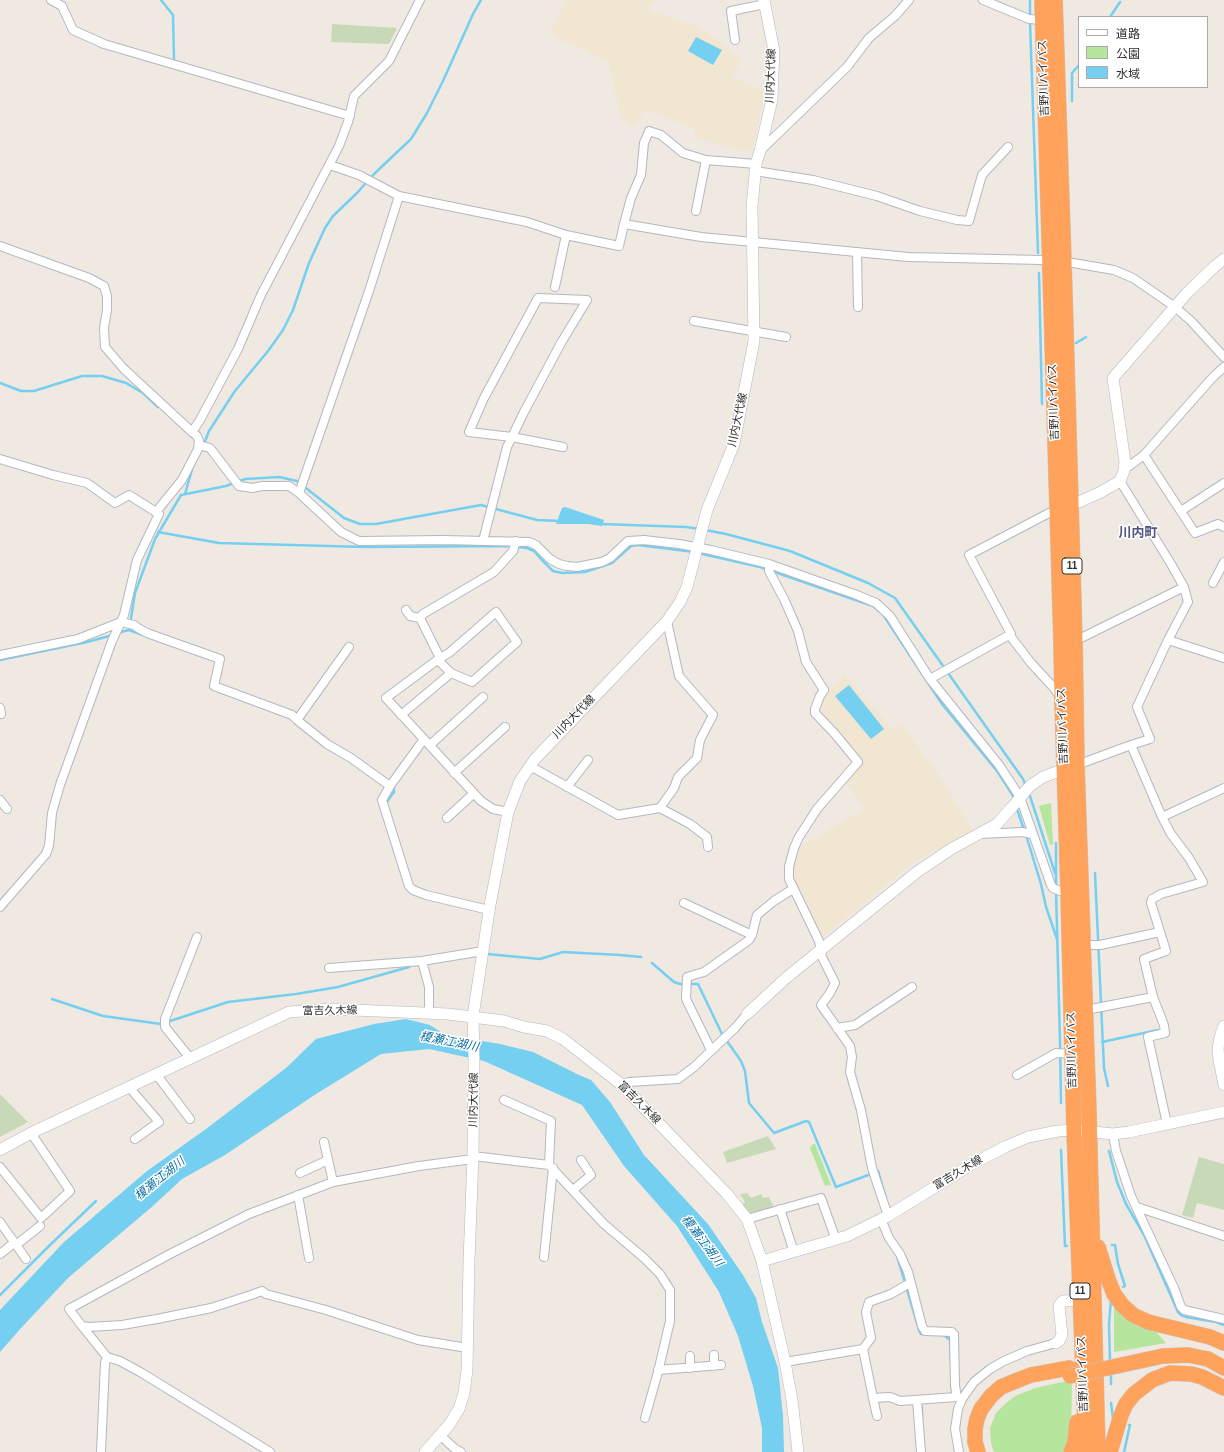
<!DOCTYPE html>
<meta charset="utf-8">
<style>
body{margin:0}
#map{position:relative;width:1224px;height:1452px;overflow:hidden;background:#efe9e1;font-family:Helvetica,"Noto Sans JP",sans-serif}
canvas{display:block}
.legend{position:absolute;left:1078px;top:16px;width:130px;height:72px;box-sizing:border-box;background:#fff;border:1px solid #ababab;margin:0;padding:5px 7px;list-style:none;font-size:12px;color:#2e2e2e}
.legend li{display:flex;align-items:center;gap:8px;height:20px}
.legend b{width:20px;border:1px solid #ababab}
</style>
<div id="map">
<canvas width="1224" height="1452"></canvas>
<ul class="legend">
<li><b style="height:5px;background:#fff"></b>道路</li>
<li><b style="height:11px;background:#b6e59e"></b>公園</li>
<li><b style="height:11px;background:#75cff0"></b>水域</li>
</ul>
</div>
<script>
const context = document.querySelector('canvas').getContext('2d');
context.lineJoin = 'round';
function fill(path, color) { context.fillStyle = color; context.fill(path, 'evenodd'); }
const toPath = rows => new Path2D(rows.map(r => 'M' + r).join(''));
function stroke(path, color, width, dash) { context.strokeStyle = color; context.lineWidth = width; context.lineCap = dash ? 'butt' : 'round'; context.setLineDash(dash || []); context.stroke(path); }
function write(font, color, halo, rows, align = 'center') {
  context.font = font + ' Helvetica,"Noto Sans JP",sans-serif'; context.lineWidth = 3; context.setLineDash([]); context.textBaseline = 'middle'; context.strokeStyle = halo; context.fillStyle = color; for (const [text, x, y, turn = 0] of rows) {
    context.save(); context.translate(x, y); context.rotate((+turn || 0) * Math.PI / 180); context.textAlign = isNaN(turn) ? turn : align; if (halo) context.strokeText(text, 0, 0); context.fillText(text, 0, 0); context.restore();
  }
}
const education = toPath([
 [566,0,656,0,649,10,691,25,697,25,742,59,732,77,766,92,752,150,741,151,692,137,696,130,650,111,642,113,635,128,622,121,608,62,549,34],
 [843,673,893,730,902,723,927,761,930,760,973,831,914,862,820,939,792,882,791,874,799,847,864,809,845,781,862,761,839,734,819,714,819,709,827,692,836,683]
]);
const green = toPath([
 [1051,803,1053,844,1050,845,1039,806],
 [813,1144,815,1144,831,1185,825,1186,810,1148],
 [1114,1306,1127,1319,1137,1326,1156,1332,1166,1343,1114,1352],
 [1072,1380,1071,1435,1066,1452,994,1452,991,1443,990,1428,996,1413,1005,1404,1015,1396,1035,1388]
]);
const cemetery = toPath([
 [332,24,397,28,389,44,331,42],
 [0,1094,28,1122,0,1137],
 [768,1136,776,1149,727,1163,723,1152],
 [1199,1157,1224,1164,1224,1210,1197,1203,1193,1218,1182,1215],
 [747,1193,751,1198,761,1194,763,1198,769,1197,774,1207,755,1214,747,1214,741,1206,745,1202,740,1194]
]);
const water = toPath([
 [696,37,722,50,713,65,688,51],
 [565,507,604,520,602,526,588,524,556,524,562,508],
 [849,685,884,729,871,739,835,696],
 [406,1019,430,1025,445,1035,500,1044,533,1052,579,1075,591,1080,610,1102,644,1155,708,1224,743,1275,756,1298,762,1322,778,1368,783,1416,784,1452,762,1452,762,1428,753,1386,738,1336,719,1292,677,1226,624,1166,582,1105,484,1061,429,1049,381,1054,316,1094,225,1155,182,1179,154,1205,68,1278,22,1327,0,1352,0,1310,64,1242,147,1171,206,1129,286,1068,316,1039,374,1024]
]);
const stream = toPath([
 [161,0,173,15,174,59],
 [1030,0,1030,17],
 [1110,17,1120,2],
 [1030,22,1038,253],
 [1072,101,1072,73,1079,65],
 [1039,273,1042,404],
 [1076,343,1086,337],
 [0,383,21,391,34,391,82,376,102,376,126,383,143,393,158,407],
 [204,444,209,431,235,391,268,351,283,330,293,310,309,263,325,228,333,216,357,193,374,174,411,139,427,113,443,81,473,14,481,0],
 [185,494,193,466],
 [601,524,686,527,700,529],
 [705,530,726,534,790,551,868,583,895,598,1023,779,1026,786],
 [158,532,219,543,365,547,509,546,527,548,534,551,541,559,553,571,562,573,585,572,612,563,631,546,638,545,694,552],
 [698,553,760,567,873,606,878,610],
 [882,613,942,704,997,771,1012,794,1014,799],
 [129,630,143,635],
 [117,633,129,630,135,593,155,539,181,495,226,486,245,479,279,477,297,481,344,518,360,524,376,524,481,505,537,520,560,521],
 [0,660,87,642,113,635],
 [324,746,335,753],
 [1029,793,1055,873],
 [386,803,394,792,394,788],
 [1016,806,1024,830],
 [1026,835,1041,884,1046,907,1057,939],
 [1095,873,1104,1068,1108,1086],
 [1056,886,1056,843],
 [1056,891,1060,1042,1061,1103],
 [487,954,540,959,563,952,620,955,641,957],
 [652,963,674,982,680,984,698,984,722,1034,741,1061,745,1071,749,1103,774,1133,806,1121,809,1122,836,1187,871,1174],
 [52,999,103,1016,161,1024,228,1002,296,994,338,987,409,967],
 [1102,1042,1158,1030],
 [1061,1150,1065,1246,1067,1246],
 [1109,1151,1117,1182,1126,1204,1144,1235,1178,1312,1181,1315,1186,1317,1216,1322,1224,1325],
 [877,1172,878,1171,886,1198],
 [1112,1245,1115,1245,1118,1264,1125,1286,1123,1287],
 [897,1256,919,1330,921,1334,925,1334],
 [0,1295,50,1245,96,1201],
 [944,1335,950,1340,951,1363],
 [1110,1362,1109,1324,1111,1299],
 [1111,1373,1111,1384],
 [1111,1403,1113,1418],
 [922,1407,922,1419],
 [1124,1452,1130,1425,1129,1425]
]);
const street = toPath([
 [51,0,62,6,73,30,104,44,350,116],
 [983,0,1029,19,1042,20],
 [735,40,731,11,765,4],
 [760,151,847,67,869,38,895,16,909,0],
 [330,165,359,175,399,196,527,222,566,235,619,246,624,224,701,237,908,257,1041,260,1073,263,1114,270,1133,278,1175,307,1191,321,1224,357],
 [755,171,813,180,877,196,920,211,957,220,969,221,982,175,1008,147],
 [696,211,706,160],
 [624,224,631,198,641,175,644,143,649,131,661,135,683,153,706,160,756,164],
 [0,246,89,278,104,286,107,296,107,310,104,328,105,347,124,369,192,432],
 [857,252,858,307],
 [555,287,566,235],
 [694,321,786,337],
 [199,445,210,448,239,486,252,488,263,486,289,486,299,493,341,532,359,541,443,540,529,542,536,545,550,559,559,564,567,566,577,567,602,562,610,558,628,541,644,540,679,544,711,550,769,564,857,595,876,603,890,616,930,679,999,765,1020,797,1051,885,1053,888,1060,891,1068,892],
 [1144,455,1195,533,1218,524,1224,527],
 [0,459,53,475,87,483,115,503,129,495,156,512],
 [1125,469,1144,455,1213,377,1224,367],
 [1120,481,1171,564,1184,587,1188,602,1168,640,1224,658],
 [299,493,369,291,399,196],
 [1181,511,1224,483],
 [1057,512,1049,513,969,555,1011,634,1011,637,1031,663,1054,688,1059,696],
 [483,541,507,447,512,437,524,412,561,343,587,300,538,298,484,398,469,432,512,437,563,447],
 [769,564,769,571,784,599,798,631,806,662,824,690,820,696,815,709,815,713,835,734,858,762,817,809,799,837,794,848,789,867,789,879,819,941,822,957,835,983,830,993,821,1005,850,1046,852,1057,850,1072,861,1110,872,1168,888,1216],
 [1213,583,1224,562],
 [406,610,410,616,420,618],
 [1075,641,1184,587],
 [0,655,78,639,121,622,134,625,138,628,147,633,220,659,214,686,292,715,297,720,327,744,351,758,390,786],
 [438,660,451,673],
 [930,679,1011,634],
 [0,708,1,714],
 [401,715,451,673,472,682,517,642,496,612,449,653,440,658],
 [297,720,349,647],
 [424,739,390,786,382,800,409,886,413,890,426,895,489,910],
 [430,745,483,697],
 [1131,745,1150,739,1137,707,1168,640],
 [1077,765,1131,745,1162,817,1224,788],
 [530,766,618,815,660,808,690,824,707,837,708,847],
 [454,773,505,727],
 [567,787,588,760],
 [0,800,7,809],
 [660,808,674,788,678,777,697,758,700,740,713,715,679,676,667,621],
 [508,812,493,809,481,801,386,698,440,658,420,618,423,614,494,572,513,551,516,541],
 [1162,817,1171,834,1189,858,1203,882,1161,894,1152,899,1151,903,1166,951,1144,959,1153,997,1164,1025,1165,1033,1148,1037,1167,1124],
 [447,818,473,794],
 [980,834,1022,832,1032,834],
 [684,903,752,935],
 [0,907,46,854,49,846,52,813,60,785,112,641,124,615,137,560,159,514,156,512,182,480,198,449,199,441,197,436,192,432,200,420,238,349,261,295,339,146,348,122,354,96,389,61,420,0],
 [1083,945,1100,945,1160,932],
 [422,961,429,987,429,1013],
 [329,968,422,961,483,951],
 [1086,1010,1153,997],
 [837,1028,855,1025,912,987],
 [711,1050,687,1001,686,998,687,977,704,972,749,940,752,935,757,915,774,901,793,889],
 [190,1058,165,1027,165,1019,197,937],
 [156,1074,190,1119],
 [1017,1075,1056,1053,1072,1054],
 [622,1085,629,1082,678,1079,694,1067,735,1028,747,1014],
 [129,1087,159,1122,135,1139],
 [504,1100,551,1121,549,1165],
 [1113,1134,1116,1151,1131,1196,1174,1288,1181,1307,1184,1310,1224,1319],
 [324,1142,333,1182],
 [473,1156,549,1165,604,1224,644,1258,660,1274,670,1290,670,1321,658,1372,645,1418],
 [0,1167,41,1218,70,1191,31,1133],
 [300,1173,328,1160],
 [573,1190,591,1175,581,1160],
 [298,1195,309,1258],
 [1137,1207,1224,1236],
 [780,1209,794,1252],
 [747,1219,821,1198,836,1240],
 [881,1219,889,1238,900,1254,908,1272,922,1326,925,1331,952,1332,954,1334,955,1386,957,1397,962,1399],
 [0,1222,26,1259],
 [16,1245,40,1226],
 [0,1254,14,1243],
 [544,1257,553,1168],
 [82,1326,69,1309,170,1254,249,1214,333,1182,419,1166,473,1159],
 [863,1349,873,1398,890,1397,900,1401,957,1397],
 [714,1355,714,1366],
 [690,1356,690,1368],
 [785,1362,863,1349,871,1338,866,1312,869,1302,891,1294,910,1283],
 [658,1370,721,1365],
 [873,1398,877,1416],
 [917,1400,921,1452],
 [440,1435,454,1448,461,1452],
 [101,1452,105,1363,107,1357],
 [270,1452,142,1373,120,1361,107,1357,82,1326,88,1327,122,1325,157,1319,211,1308,251,1295,262,1291,266,1294,326,1310,418,1340,468,1348],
 [959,1452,955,1429,958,1409,962,1399,974,1382,990,1369,1004,1361,1027,1351,1056,1343]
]);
const secondary = toPath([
 [1070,504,1079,502,1101,492,1120,481,1124,471,1125,462,1113,378,1187,293,1214,267,1224,259],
 [747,1014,786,978,917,872,951,849,997,824,1013,806,1030,786,1043,777,1070,767],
 [1224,1026,1221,1034,1218,1048,1219,1060,1224,1085],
 [0,1150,31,1133,289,1012,330,1009,448,1014,504,1021,524,1027,547,1031,563,1039,622,1085,727,1194,747,1219,762,1261,785,1362,792,1400,798,1452],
 [762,1261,847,1236,888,1216,972,1164,1007,1146,1028,1137,1058,1131,1074,1130,1113,1134,1129,1132,1224,1112],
 [1056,1343,1059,1341,1062,1335,1059,1306,1061,1303,1063,1301,1081,1300],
 [425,1452,449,1425,459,1409,464,1393,467,1370,469,1261,473,1156,474,1061,473,1016,490,905,508,812,520,781,535,759,667,621,680,602,687,587,707,510,734,444,754,341,752,207,756,164,760,151,772,99,774,51,764,0]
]);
const highway = toPath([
 [1042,0,1061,643,1062,700,1068,892,1074,1130,1086,1452],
 [1055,0,1064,262,1075,641,1077,765,1089,1113,1098,1452],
 [1098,1247,1108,1279,1114,1294,1122,1305,1133,1315,1148,1322,1210,1337,1224,1343],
 [1117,1366,1163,1356,1188,1355,1208,1359,1224,1368],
 [978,1452,975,1442,975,1429,977,1419,981,1409,991,1396,1001,1387,1018,1380,1031,1375,1069,1368],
 [1071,1452,1075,1442,1077,1422],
 [1110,1452,1121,1415,1126,1404,1134,1394,1152,1380,1170,1373,1191,1374,1202,1377,1224,1388]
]);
const highwayBridge = toPath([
 [1070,1376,1117,1366]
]);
const shields = [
 [1072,566,20],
 [1080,1291,20]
];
const shieldNames = [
 ["11",1072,566],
 ["11",1080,1291]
];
const streetNames = [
 ["川内大代線",771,76,-88],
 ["吉野川バイパス",1044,78,-92],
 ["吉野川バイパス",1054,402,-92],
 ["川内大代線",738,420,-78],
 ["川内大代線",574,717,-46],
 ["吉野川バイパス",1063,726,-92],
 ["富吉久木線",330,1011,-1],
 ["吉野川バイパス",1072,1050,-91],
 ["川内大代線",474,1100,-89],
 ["富吉久木線",639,1103,45],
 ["富吉久木線",958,1173,-31],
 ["吉野川バイパス",1083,1374,-92]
];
const waterNames = [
 ["榎瀬江湖川",449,1042,11],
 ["榎瀬江湖川",160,1179,-39],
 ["榎瀬江湖川",702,1241,53]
];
const quarterNames = [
 ["川内町",1138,533]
];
fill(education, '#f0e6d1');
fill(green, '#b6e59e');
fill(cemetery, '#c8d9b8');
fill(water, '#75cff0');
stroke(stream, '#75cff0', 2.5);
stroke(street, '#b4b7c1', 10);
stroke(secondary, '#b4b7c1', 12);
stroke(highway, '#c9c9c9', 16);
stroke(street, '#fff', 8);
stroke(secondary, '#fff', 11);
stroke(highway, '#ffa35c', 15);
stroke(highwayBridge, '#c9c9c9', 16, []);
stroke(highwayBridge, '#ffa35c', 15);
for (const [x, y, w] of shields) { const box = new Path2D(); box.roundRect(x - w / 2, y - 8, w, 16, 3); context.fillStyle = '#fff'; context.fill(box); stroke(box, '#2e2e2e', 1); }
write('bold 10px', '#2e2e2e', null, shieldNames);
write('11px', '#2e2e2e', '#fff', streetNames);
write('italic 12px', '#0d6fa3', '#fff', waterNames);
write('bold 13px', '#4d5680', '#fff', quarterNames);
</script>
